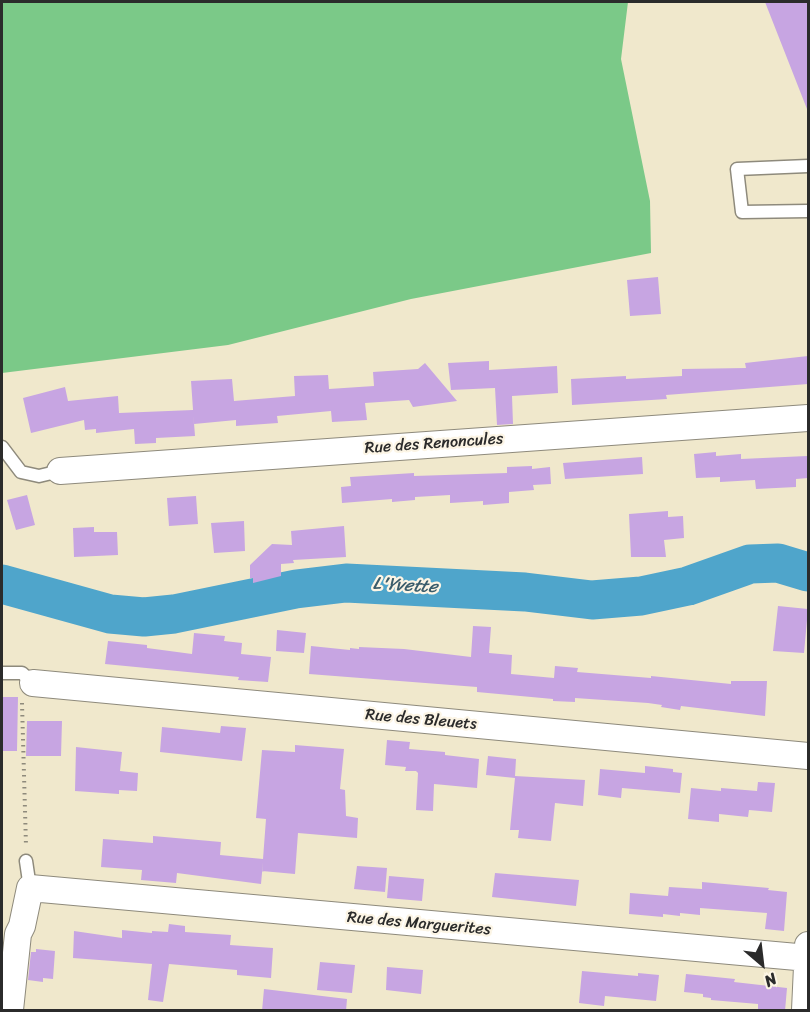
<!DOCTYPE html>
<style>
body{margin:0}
#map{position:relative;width:810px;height:1012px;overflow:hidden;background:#f0e8cc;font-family:Sriracha,sans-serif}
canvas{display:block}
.frame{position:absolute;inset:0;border:3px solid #2b2b2b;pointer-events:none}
.north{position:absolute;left:732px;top:934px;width:60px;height:60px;-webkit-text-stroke:4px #fcf5e5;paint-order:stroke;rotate:152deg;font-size:16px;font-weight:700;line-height:24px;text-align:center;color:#2b2b2b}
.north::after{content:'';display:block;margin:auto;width:21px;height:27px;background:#2b2b2b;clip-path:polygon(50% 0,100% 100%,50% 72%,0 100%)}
</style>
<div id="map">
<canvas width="810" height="1012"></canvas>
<div class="frame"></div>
<div class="north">N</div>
</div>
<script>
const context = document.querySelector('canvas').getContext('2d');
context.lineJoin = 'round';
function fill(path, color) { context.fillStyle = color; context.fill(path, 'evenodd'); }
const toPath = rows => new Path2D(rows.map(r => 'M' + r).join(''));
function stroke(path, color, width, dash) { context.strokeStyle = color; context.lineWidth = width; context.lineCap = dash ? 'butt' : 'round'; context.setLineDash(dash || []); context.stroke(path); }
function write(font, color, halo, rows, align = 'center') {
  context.font = font + ' Sriracha,sans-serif'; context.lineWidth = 4.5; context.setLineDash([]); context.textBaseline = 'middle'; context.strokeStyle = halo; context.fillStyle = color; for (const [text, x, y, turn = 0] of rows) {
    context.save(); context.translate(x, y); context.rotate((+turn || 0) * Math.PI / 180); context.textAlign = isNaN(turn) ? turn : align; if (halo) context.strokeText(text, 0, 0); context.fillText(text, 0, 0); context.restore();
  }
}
const green = toPath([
 [2,2,628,2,621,59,650,201,651,253,411,299,228,345,2,373]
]);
const river = toPath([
 [2,584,110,614,144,617,174,614,296,589,346,583,525,592,592,600,641,596,688,586,750,564,778,563,808,572]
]);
const building = toPath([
 [765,2,808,2,808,109,807,109],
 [658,277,661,314,630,316,627,280],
 [808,356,808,384,666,395,667,399,572,405,571,379,626,376,626,379,682,376,682,369,746,368,745,363],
 [489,361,489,370,557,366,558,393,512,396,513,424,497,425,495,388,451,390,448,363],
 [425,363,457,401,413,407,409,400,365,403,367,420,332,422,331,411,277,416,278,423,236,426,236,420,194,424,191,381,232,379,234,401,295,396,294,376,328,375,329,389,374,386,373,372,418,369],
 [65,387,68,401,118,396,119,413,193,410,195,436,156,438,156,443,135,444,134,429,96,433,96,429,85,430,84,420,31,433,23,398],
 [716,452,716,456,741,454,741,459,807,456,808,478,796,479,796,487,756,489,755,480,720,482,720,477,696,478,694,454],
 [642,457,643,474,565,479,563,463],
 [532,466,532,469,550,467,551,484,533,485,534,490,509,492,509,503,483,505,483,501,450,503,450,495,415,497,415,500,392,502,392,499,342,503,341,487,351,486,350,477,414,473,414,476,507,473,507,467],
 [27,495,35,525,16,530,7,500],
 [196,496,198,524,169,526,167,498],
 [668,511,668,517,683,516,684,538,664,540,666,557,631,557,629,514],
 [244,521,245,551,214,553,211,523],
 [344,526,346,557,293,560,294,563,281,564,281,576,253,583,253,578,250,578,250,565,272,544,292,545,291,531],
 [94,527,94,532,117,532,118,555,74,557,73,528],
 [778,606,808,609,804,653,773,651],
 [473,626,491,627,489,653,512,655,511,674,554,678,555,666,578,668,577,672,651,678,651,676,731,684,731,681,767,681,765,716,681,706,680,710,661,707,662,705,648,703,575,698,575,702,553,701,553,699,477,692,477,687,309,674,311,646,350,650,350,648,359,649,359,647,404,649,471,657],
 [277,630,306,633,304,653,276,651],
 [194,633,225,636,224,641,242,643,241,654,271,657,268,682,238,680,239,677,105,664,108,641,147,645,147,648,192,654],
 [2,697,18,697,17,751,2,751],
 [27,721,62,721,61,756,26,756],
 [221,726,246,728,242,761,160,752,162,727,220,733],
 [387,740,410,742,409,749,445,752,445,755,479,759,477,788,434,784,433,811,416,810,418,773,416,771,405,771,406,767,385,765],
 [295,745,344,749,340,789,345,790,346,816,358,818,357,838,298,833,295,874,262,871,263,862,261,884,177,873,176,883,141,880,142,870,101,867,103,839,153,843,153,836,221,842,220,855,263,859,266,819,256,818,262,750,295,752],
 [76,747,122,752,120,771,138,773,137,791,119,790,119,794,75,791],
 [488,756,516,759,515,776,585,780,583,806,555,803,551,841,518,838,519,830,510,830,515,778,486,775],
 [645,766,673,769,673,772,682,773,680,793,622,788,621,798,598,795,600,769,645,773],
 [758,782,775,783,772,812,749,810,748,817,719,814,719,822,688,819,691,788,721,791,721,788,757,791],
 [357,866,387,868,385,892,354,889],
 [495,873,579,880,576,906,492,897],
 [389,876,424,879,422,901,387,898],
 [702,882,769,888,768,890,787,892,784,931,765,929,767,913,700,908,700,915,680,913,680,916,663,914,663,917,629,914,630,893,668,896,669,887,702,889],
 [169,924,185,926,185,932,231,935,230,945,273,948,271,978,237,975,237,970,169,964,163,1002,148,1000,152,964,73,958,74,931,122,938,122,930,152,933,152,931,168,932],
 [36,949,55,951,53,979,43,978,43,982,28,980,31,952,36,952],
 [320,962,355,965,352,993,317,990],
 [387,967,423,970,421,994,386,990],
 [582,971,638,976,638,973,659,975,656,1001,605,996,604,1006,579,1003],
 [686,974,735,979,734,982,787,988,785,1011,758,1011,758,1004,711,1000,711,998,703,997,703,994,684,992],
 [264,989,347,999,346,1011,262,1011]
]);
const path = toPath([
 [22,703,26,846]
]);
const service = toPath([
 [808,166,737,169,742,212,808,211],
 [2,447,21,472,39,476,60,471],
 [2,673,22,673,33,683],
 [26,861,30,888]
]);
const minor = toPath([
 [60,471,808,418],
 [33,683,808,756],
 [10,1010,18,934,22,926,30,888,808,958],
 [805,1010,808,945]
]);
const streetNames = [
 ["Rue des Renoncules",434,444,-4],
 ["Rue des Bleuets",421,720,5],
 ["Rue des Marguerites",419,924,5]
];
const waterNames = [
 ["L'Yvette",405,586,3]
];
fill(green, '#7bc988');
stroke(river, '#4fa5cb', 39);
fill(building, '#c7a5e2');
stroke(service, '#8e8a7c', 15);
stroke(minor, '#8e8a7c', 28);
stroke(path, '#8e8a7c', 4, [1.5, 4.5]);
stroke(service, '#fff', 12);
stroke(minor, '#fff', 26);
write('16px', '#2b2b2b', '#fcf5e5', streetNames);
write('italic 18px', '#395c6b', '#fcf5e5', waterNames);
</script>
